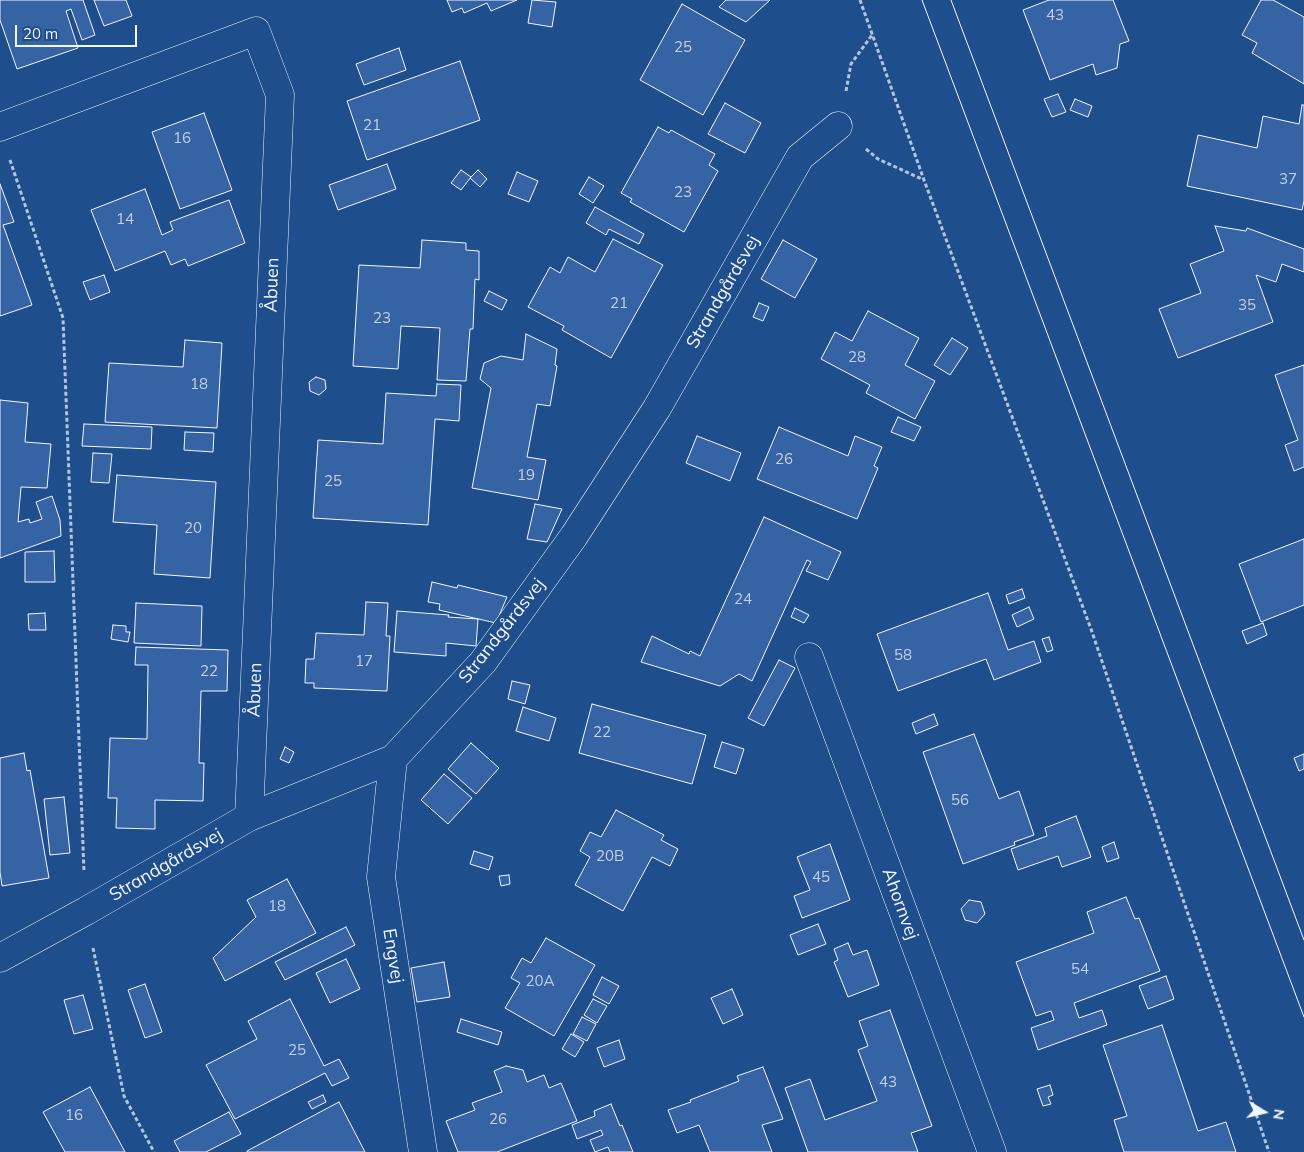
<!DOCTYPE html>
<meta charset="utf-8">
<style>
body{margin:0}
#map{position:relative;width:1304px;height:1152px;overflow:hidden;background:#1f4e8c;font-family:Mulish,sans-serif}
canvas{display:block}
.north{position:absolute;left:1239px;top:1087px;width:50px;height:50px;-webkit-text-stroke:4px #1f4e8c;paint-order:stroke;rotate:99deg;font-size:14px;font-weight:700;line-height:20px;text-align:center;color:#f2f6ff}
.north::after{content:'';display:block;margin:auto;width:18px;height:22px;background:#f2f6ff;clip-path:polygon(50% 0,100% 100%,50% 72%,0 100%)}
.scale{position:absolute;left:15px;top:25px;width:122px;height:22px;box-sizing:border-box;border:2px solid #f2f6ff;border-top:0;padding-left:6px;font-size:15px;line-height:18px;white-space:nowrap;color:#f2f6ff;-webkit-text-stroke:4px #1f4e8c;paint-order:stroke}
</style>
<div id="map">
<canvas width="1304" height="1152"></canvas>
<div class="north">N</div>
<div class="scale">20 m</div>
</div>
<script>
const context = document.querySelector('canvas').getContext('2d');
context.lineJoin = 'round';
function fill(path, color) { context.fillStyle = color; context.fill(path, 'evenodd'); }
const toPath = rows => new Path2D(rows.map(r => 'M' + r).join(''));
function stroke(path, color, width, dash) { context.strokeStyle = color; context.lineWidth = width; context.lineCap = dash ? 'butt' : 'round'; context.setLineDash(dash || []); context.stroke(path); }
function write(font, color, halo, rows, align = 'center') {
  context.font = font + ' Mulish,sans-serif'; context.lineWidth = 4; context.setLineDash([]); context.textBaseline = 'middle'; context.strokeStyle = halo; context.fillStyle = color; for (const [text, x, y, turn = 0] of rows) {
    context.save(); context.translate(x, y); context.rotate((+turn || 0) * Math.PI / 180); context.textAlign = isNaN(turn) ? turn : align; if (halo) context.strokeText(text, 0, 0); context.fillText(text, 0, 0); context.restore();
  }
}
const building = toPath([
 [0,0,83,0,95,35,82,40,71,9,66,11,78,48,17,69,0,20,0,0],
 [94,0,126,0,132,16,104,26,94,0],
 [447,0,517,0,491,11,487,3,464,13,462,8,452,12,447,0],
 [532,0,556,2,552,27,528,23,532,0],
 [726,0,770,0,746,22,719,7,726,0],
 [1049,0,1113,0,1129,41,1120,44,1117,68,1096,75,1093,64,1050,80,1023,10,1049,0],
 [1261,0,1273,0,1304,17,1304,84,1252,53,1257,43,1242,35,1261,0],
 [682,4,745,40,703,115,640,80,682,4],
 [399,48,406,70,364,85,356,64,399,48],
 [460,61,480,120,367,160,347,101,460,61],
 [1058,94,1066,112,1052,117,1044,99,1058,94],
 [1075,99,1092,106,1088,117,1070,110,1075,99],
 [725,103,761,123,745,153,708,134,725,103],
 [1302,105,1304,105,1304,201,1302,210,1187,186,1198,135,1257,148,1263,116,1299,124,1302,105],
 [204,113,232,190,180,209,152,132,204,113],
 [658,127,669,133,671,130,715,154,709,165,718,171,684,232,630,202,632,199,621,193,658,127],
 [387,164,396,189,338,210,329,185,387,164],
 [461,170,471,177,461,190,451,183,461,170],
 [478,170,487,179,480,187,470,178,478,170],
 [517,172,538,181,529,202,508,194,517,172],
 [589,177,604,186,593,203,579,194,589,177],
 [0,184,14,222,3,225,32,305,0,316,0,184],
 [145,189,162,235,173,230,170,222,229,200,245,243,188,266,185,259,171,265,165,251,115,271,91,210,145,189],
 [595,207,644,234,639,244,609,229,606,235,586,223,595,207],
 [1215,226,1246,231,1247,228,1304,249,1304,272,1282,264,1276,282,1256,275,1273,322,1178,358,1159,309,1201,293,1190,264,1224,251,1215,226],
 [613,239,663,265,611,358,562,330,564,326,528,307,550,267,560,273,568,257,595,272,613,239],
 [422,240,466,243,466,250,479,251,479,280,475,279,473,329,470,329,466,381,437,380,440,328,401,326,398,369,353,366,359,265,420,268,422,240],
 [783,240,817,259,795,298,761,279,783,240],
 [104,275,110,292,90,300,83,282,104,275],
 [489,291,507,300,502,310,484,301,489,291],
 [759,303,769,307,763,321,753,317,759,303],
 [868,311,919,338,905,365,935,381,915,419,866,393,870,385,821,359,835,332,852,341,868,311],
 [526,334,557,349,555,365,557,366,550,406,537,404,527,457,546,460,538,500,472,488,491,388,480,379,484,363,501,356,523,360,526,334],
 [952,338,968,348,950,375,934,365,952,338],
 [185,340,222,343,217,428,105,422,109,363,183,367,185,340],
 [1304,365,1304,467,1294,471,1285,445,1298,440,1275,375,1304,365],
 [316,377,325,380,326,389,319,395,310,391,309,382,316,377],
 [437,384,461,385,459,421,435,419,428,525,313,518,318,440,383,444,386,393,436,396,437,384],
 [0,400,28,403,25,442,51,444,47,488,21,487,18,522,29,519,30,523,42,519,36,502,52,496,60,520,61,536,0,558,0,400],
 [898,417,921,427,914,441,891,432,898,417],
 [84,424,152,427,151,449,82,446,84,424],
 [779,427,848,456,855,436,882,447,874,466,878,468,857,519,757,479,779,427],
 [185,432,214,433,213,452,184,450,185,432],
 [697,436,741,453,730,481,686,463,697,436],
 [93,453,112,454,109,483,91,482,93,453],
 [117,475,216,482,210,578,154,574,157,525,113,522,117,475],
 [535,504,562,509,547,542,527,539,535,504],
 [764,517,841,552,828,580,806,571,811,562,807,560,752,681,739,674,720,686,641,662,652,636,689,654,690,651,700,656,764,517],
 [1304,539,1304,605,1261,622,1239,564,1304,539],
 [54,551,55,582,25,582,25,552,54,551],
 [432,582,457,588,458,585,507,597,496,623,439,610,440,604,428,602,432,582],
 [1022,589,1025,598,1009,604,1006,595,1022,589],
 [988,593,1008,650,1034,641,1041,662,994,680,986,659,898,691,877,634,988,593],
 [366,602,388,603,386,636,390,636,387,691,314,688,314,683,305,683,306,659,314,659,316,633,364,635,366,602],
 [136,603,202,606,201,646,134,643,136,603],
 [1029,607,1034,619,1017,627,1012,615,1029,607],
 [795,608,809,615,804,623,791,617,795,608],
 [397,611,449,615,448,617,478,619,476,646,446,643,446,656,394,652,397,611],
 [45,613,46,630,29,630,28,614,45,613],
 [1263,623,1267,635,1247,644,1242,631,1263,623],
 [113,625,126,626,126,632,130,632,128,642,111,639,113,625],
 [1049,637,1053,650,1047,652,1042,639,1049,637],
 [136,647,228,650,227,691,201,691,199,763,204,763,203,801,155,800,155,829,116,828,117,798,108,798,110,738,147,739,148,665,135,665,136,647],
 [779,660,795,668,764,726,748,718,779,660],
 [512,681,530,685,525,704,508,699,512,681],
 [592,704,706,735,692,784,579,753,592,704],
 [523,707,556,718,549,741,516,731,523,707],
 [934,714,938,725,916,734,912,723,934,714],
 [974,734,999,799,1019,791,1034,835,1014,842,1015,845,963,864,923,752,974,734],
 [722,742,744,749,736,774,714,767,722,742],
 [471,743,499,768,476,794,448,769,471,743],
 [285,747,294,752,289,763,280,759,285,747],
 [24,753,27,771,30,770,49,878,2,886,0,872,0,758,24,753],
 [1304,754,1304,769,1299,771,1294,758,1304,754],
 [444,774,472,798,448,824,421,800,444,774],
 [64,797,70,853,50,855,44,799,64,797],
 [616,810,664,835,661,840,678,849,670,866,652,857,623,911,575,885,590,857,580,851,590,832,601,837,616,810],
 [1076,816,1091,857,1062,867,1058,856,1018,870,1011,849,1047,836,1045,828,1076,816],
 [1114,842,1119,858,1107,862,1102,847,1114,842],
 [830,844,850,900,802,918,794,896,810,890,797,857,830,844],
 [474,851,493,857,489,870,470,864,474,851],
 [509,875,510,884,501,886,499,876,509,875],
 [287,879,316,933,225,981,213,958,256,917,247,900,287,879],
 [1126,897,1135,919,1139,918,1160,971,1074,1003,1079,1018,1102,1010,1107,1025,1038,1050,1031,1028,1054,1020,1051,1011,1036,1016,1016,962,1094,933,1087,912,1126,897],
 [969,900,981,902,985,914,977,923,965,920,961,909,969,900],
 [818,924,826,944,798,955,790,935,818,924],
 [346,927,355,945,285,980,275,962,346,927],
 [546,938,595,965,554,1036,505,1008,520,983,511,978,522,958,531,963,546,938],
 [848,943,853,955,867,950,879,985,848,997,834,962,838,960,834,949,848,943],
 [346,959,360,989,330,1003,316,973,346,959],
 [444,962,450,997,417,1002,411,968,444,962],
 [1166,976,1174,999,1148,1009,1139,986,1166,976],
 [602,977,619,986,609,1004,593,995,602,977],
 [145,984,162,1032,145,1038,128,990,145,984],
 [732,989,743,1015,723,1024,711,998,732,989],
 [83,995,93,1029,74,1034,64,1000,83,995],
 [290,999,324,1066,339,1059,349,1078,332,1086,325,1073,235,1119,206,1065,257,1039,248,1021,290,999],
 [593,999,607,1006,597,1023,584,1015,593,999],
 [890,1010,932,1126,911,1133,918,1152,808,1152,785,1088,810,1079,825,1120,877,1101,858,1050,868,1046,859,1021,890,1010],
 [582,1017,596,1024,587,1041,573,1034,582,1017],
 [461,1019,502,1032,498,1045,457,1032,461,1019],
 [1162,1025,1198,1131,1226,1122,1236,1152,1124,1152,1114,1120,1127,1116,1103,1045,1162,1025],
 [571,1034,584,1042,575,1057,562,1049,571,1034],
 [619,1040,625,1059,604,1067,597,1048,619,1040],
 [506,1066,523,1070,527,1082,544,1075,549,1088,561,1083,577,1121,497,1152,458,1152,446,1121,475,1110,472,1103,502,1092,494,1071,506,1066],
 [763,1067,783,1119,762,1125,772,1152,710,1152,699,1125,677,1133,668,1110,691,1102,690,1100,739,1081,737,1076,763,1067],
 [1050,1085,1053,1095,1048,1097,1051,1104,1043,1106,1037,1089,1050,1085],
 [90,1087,125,1152,65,1152,43,1112,90,1087],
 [323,1095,326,1102,312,1109,308,1102,323,1095],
 [339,1102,365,1152,247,1152,247,1151,339,1102],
 [611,1104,620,1126,622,1125,633,1152,610,1152,608,1147,595,1152,590,1140,603,1135,601,1130,577,1139,572,1125,595,1116,594,1111,611,1104],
 [229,1112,241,1134,206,1152,180,1152,174,1141,229,1112]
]);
const path = toPath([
 [860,0,924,180,1091,629,1269,1152],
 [846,91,851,64,872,35],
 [866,149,878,159,924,180],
 [10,160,63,318,84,872],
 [93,948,124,1096,154,1152]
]);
const street = toPath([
 [0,127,256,31,280,95,249,817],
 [809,657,992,1152],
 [393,759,381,877,423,1152],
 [0,958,86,911,249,817,393,759,483,662,574,536,657,408,800,157,838,126]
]);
const tram = toPath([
 [922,0,1304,1017],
 [951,0,1304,940]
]);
const numberNames = [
 ["43",1055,15],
 ["25",683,47],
 ["21",372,125],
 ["16",182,138],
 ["37",1288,179],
 ["23",683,192],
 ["14",125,219],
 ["21",619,303],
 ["35",1247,305],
 ["23",382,318],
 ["28",857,357],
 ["18",199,384],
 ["26",784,459],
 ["19",526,475],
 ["25",333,481],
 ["20",193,528],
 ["24",743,599],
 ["58",903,655],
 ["17",364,661],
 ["22",209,671],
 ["22",602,732],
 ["56",960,800],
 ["20B",610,856],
 ["45",821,877],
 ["18",277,906],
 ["54",1080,969],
 ["20A",540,981],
 ["25",297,1050],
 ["43",888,1082],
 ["16",74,1115],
 ["26",498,1119]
];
const streetNames = [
 ["Åbuen",272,285,-88],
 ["Strandgårdsvej",723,292,-60],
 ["Strandgårdsvej",502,631,-52],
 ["Åbuen",255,690,-88],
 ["Strandgårdsvej",166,865,-30],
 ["Ahornvej",900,904,70],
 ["Engvej",393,956,81]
];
fill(building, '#3563a3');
stroke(building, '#f2f6ff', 1);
stroke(street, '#f2f6ff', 29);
stroke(path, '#b3c4dc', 3, [4, 2.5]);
stroke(street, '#1f4e8c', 28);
stroke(tram, '#f2f6ff', 1);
write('15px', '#c3d1e8', null, numberNames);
write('18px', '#f2f6ff', '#1f4e8c', streetNames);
</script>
